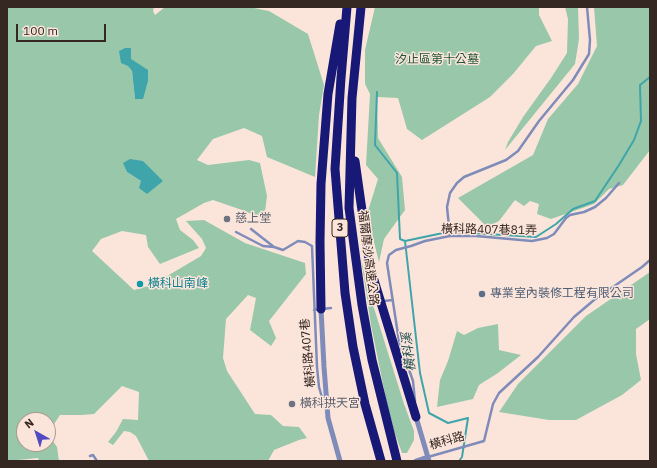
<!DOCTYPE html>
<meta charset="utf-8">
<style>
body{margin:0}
#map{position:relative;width:657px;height:468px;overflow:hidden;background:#fbe5db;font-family:"IBM Plex Sans",sans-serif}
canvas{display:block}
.frame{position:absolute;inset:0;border:8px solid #352721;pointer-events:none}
.north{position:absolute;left:16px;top:412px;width:40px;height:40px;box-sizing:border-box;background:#fbe5db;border:1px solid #ac9991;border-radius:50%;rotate:321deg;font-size:11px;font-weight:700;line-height:16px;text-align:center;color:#352721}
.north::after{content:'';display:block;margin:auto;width:14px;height:18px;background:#524ac1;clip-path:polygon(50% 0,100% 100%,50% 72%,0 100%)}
.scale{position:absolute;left:16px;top:24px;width:90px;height:18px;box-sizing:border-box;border:2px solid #352721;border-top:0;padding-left:5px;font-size:12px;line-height:14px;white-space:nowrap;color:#352721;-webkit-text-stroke:3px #fbe5db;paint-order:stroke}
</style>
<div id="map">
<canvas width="657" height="468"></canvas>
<div class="frame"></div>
<div class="north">N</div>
<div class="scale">100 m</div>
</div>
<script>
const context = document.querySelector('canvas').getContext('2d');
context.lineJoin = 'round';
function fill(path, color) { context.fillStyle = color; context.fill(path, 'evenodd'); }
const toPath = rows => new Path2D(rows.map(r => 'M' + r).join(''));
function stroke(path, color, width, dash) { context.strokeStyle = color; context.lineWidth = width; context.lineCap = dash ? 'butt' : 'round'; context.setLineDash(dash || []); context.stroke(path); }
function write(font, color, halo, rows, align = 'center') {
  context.font = font + ' "IBM Plex Sans","Noto Sans TC",sans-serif'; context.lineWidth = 3; context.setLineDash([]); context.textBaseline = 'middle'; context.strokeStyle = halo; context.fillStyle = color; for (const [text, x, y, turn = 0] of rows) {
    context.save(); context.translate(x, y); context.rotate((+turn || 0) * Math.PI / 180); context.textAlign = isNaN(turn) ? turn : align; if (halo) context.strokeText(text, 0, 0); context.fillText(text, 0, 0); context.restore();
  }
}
const green = toPath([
 [7,7,154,7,153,11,155,15,165,7,249,7,269,11,308,34,324,85,319,115,315,177,267,157,262,136,244,128,213,139,197,160,208,165,249,160,260,163,267,196,264,220,245,211,213,200,204,203,176,219,180,230,193,240,199,248,160,264,148,247,146,235,122,231,101,239,92,251,134,290,152,285,201,256,206,248,202,239,186,221,204,220,245,243,305,263,306,274,269,321,276,338,271,346,250,330,256,298,248,295,226,319,223,358,227,371,255,414,271,415,283,426,299,427,307,438,299,440,274,450,268,461,149,461,136,436,130,432,124,431,113,445,108,442,116,432,123,419,138,420,139,392,122,386,94,414,82,415,60,415,48,433,48,420,24,420,24,444,48,444,48,434,57,447,59,461,39,461,38,458,7,461],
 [128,66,148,81,135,99,132,71],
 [125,165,163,181,141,181,127,172],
 [375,7,539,7,539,15,552,41,536,46,513,74,490,97,422,140,407,129,398,98,377,97,378,138,402,177,405,210,384,239,379,262,372,234,368,211,378,179,366,165,370,94,365,84,365,50],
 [565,7,578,7,579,39,575,64,505,150,508,142,523,117,551,78,567,53,568,19],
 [594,7,650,7,650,150,623,185,609,189,594,204,551,219,537,214,539,204,530,201,524,206,515,200,499,221,487,227,458,198,533,155,548,119,578,84,597,46],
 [361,258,368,289,404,404,414,431,414,440,407,453,402,453,394,431,386,399,371,325],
 [650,272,650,319,636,329,636,354,641,380,622,395,576,420,549,420,499,412,518,384,586,316],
 [498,324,499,350,521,355,498,373,479,385,473,399,437,407,440,380,448,361,457,331,464,335,478,328]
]);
const water = toPath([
 [125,48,131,48,131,59,148,70,148,81,143,99,135,99,132,71,128,66,121,63,119,51],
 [130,159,143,161,163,181,147,194,139,188,141,181,127,172,123,163]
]);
const stream = toPath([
 [377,92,375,145,397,173,400,239,405,241],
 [455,232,536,237,556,224,573,209,595,201,619,165,634,140,641,121,640,85,650,77],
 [443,233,405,241,420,373,429,413,448,423,468,418,462,457,459,461]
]);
const service = toPath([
 [251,229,274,247,283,250,298,241,305,242,312,246,317,367,319,387,325,408],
 [236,232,263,246,274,247],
 [450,236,447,207,450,193,457,183,464,177,506,160,518,151,539,121,573,80,589,54,590,40,587,7],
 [384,301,393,300],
 [314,310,331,308],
 [415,401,413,381,399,341,387,263,389,255,396,250,411,246,425,241,450,236,476,236,532,241,547,238,554,234,566,218,570,215,584,212,595,207,606,198,619,183],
 [90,456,93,455,97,461],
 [428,457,484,441,493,404,499,393,538,357,574,317,594,300,642,267,650,260]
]);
const minor = toPath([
 [321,309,324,367,328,418,340,461],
 [416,417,429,461],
 [416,461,428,457]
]);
const motorway = toPath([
 [347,7,341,78,335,169,345,293,353,347,365,404,381,461],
 [361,7,352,98,349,208,362,305,372,360,397,461],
 [355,161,370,267,416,417],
 [321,309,320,242,321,184,328,94,340,24]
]);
const markers = [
 [227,219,4,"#6b7280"],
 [140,284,4,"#0f9aa8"],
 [482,294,4,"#5c6f8a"],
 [292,404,4,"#6b7280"]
];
const shields = [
 [340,228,16]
];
const shieldNames = [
 ["3",340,228]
];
const parkNames = [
 ["汐止區第十公墓",437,60]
];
const worshipNames = [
 ["慈上堂",235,219],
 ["橫科拱天宮",300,404]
];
const streetNames = [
 ["橫科路407巷81弄",489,230,1],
 ["福爾摩沙高速公路",368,258,83],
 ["橫科路407巷",308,353,-95],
 ["橫科路",447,441,-16]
];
const cultureNames = [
 ["橫科山南峰",148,284]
];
const serviceNames = [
 ["專業室內裝修工程有限公司",490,294]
];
const waterNames = [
 ["橫科溪",409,352,-97]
];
fill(green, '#98c8a9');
fill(water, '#3fa5aa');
stroke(stream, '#3fa5aa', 2);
stroke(service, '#7f8cb9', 2.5);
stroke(minor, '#7f8cb9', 5);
stroke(motorway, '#181876', 9);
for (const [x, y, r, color] of markers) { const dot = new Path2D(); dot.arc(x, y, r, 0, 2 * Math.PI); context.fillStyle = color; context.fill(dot); stroke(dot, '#fbe5db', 1.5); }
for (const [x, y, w] of shields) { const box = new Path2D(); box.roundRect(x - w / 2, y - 9, w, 18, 3); context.fillStyle = '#fbe5db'; context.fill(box); stroke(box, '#352721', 1); }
write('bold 11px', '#352721', null, shieldNames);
write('12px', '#1f5336', '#fbe5db', parkNames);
write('12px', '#5b616d', '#fbe5db', worshipNames, 'left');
write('12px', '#352721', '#fbe5db', streetNames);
write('12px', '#0d838f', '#fbe5db', cultureNames, 'left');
write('12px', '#4e5e75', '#fbe5db', serviceNames, 'left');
write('italic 13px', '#235052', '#fbe5db', waterNames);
</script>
